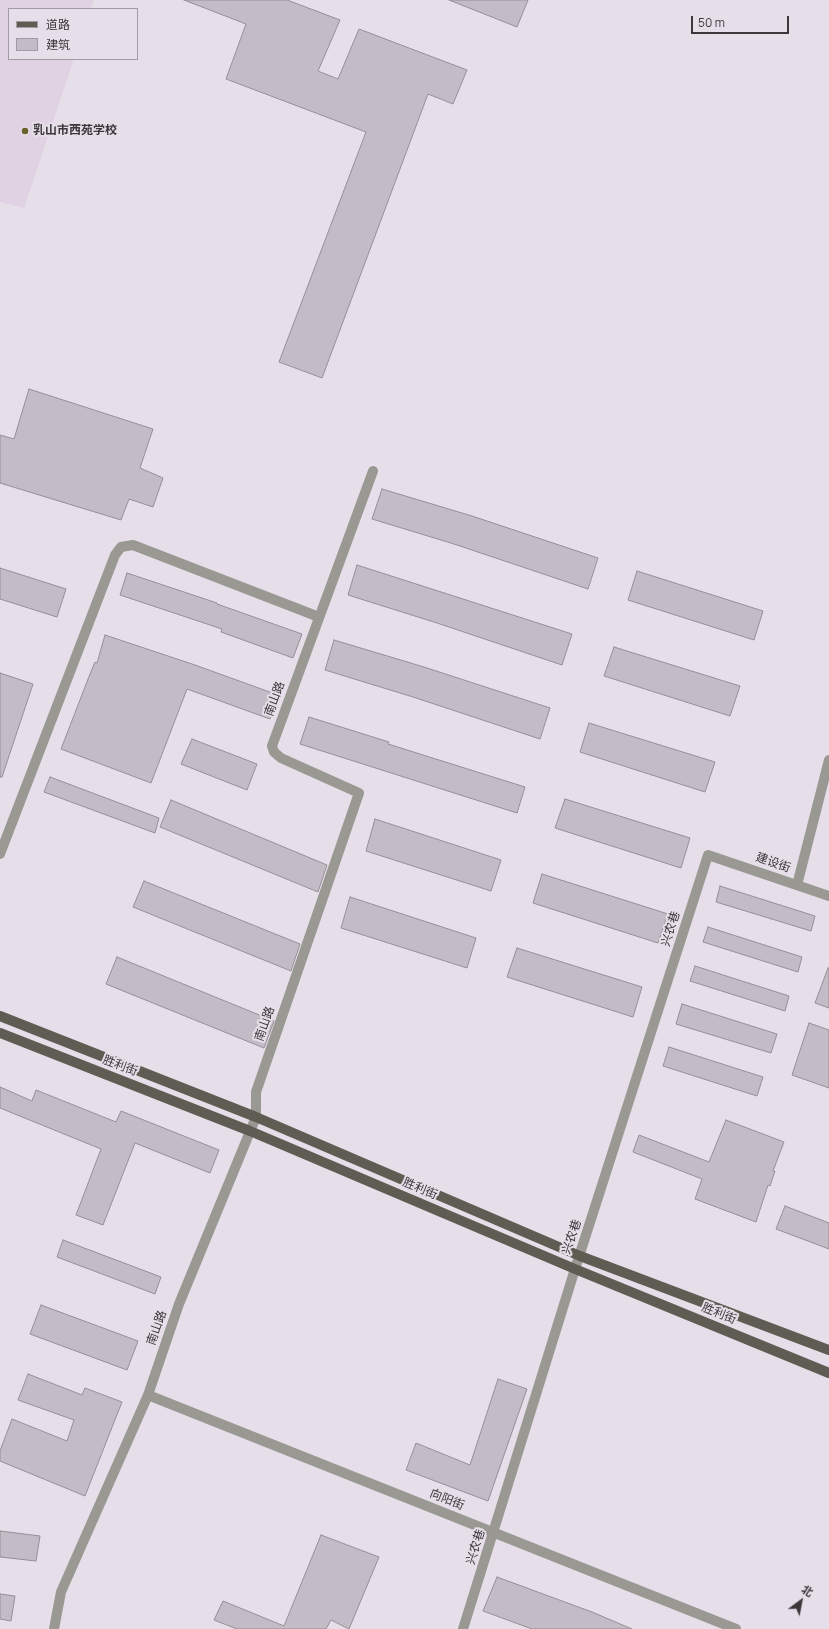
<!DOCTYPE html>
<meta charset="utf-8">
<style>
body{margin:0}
#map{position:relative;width:829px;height:1629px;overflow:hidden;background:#e6dee8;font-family:Manrope,"Noto Sans SC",sans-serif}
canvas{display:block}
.legend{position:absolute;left:8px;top:8px;width:130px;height:52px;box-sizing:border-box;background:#e6dee8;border:1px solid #a29ba3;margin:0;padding:5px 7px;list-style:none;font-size:12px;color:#3b373b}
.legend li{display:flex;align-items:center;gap:8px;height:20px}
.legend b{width:20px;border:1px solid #a29ba3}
.north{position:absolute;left:781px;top:1581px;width:40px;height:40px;-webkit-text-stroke:3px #e6dee8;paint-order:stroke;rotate:32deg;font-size:11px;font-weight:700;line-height:16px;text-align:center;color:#3b373b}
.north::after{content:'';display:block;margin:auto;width:14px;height:18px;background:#3b373b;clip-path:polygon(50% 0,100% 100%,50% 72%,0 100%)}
.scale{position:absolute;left:691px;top:16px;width:98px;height:18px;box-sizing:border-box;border:2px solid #3b373b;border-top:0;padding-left:5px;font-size:12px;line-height:14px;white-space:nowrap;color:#3b373b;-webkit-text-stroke:3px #e6dee8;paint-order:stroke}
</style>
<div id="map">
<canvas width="829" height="1629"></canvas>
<ul class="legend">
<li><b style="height:5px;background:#5e5c53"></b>道路</li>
<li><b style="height:11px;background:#c3bbc5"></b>建筑</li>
</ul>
<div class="north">北</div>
<div class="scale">50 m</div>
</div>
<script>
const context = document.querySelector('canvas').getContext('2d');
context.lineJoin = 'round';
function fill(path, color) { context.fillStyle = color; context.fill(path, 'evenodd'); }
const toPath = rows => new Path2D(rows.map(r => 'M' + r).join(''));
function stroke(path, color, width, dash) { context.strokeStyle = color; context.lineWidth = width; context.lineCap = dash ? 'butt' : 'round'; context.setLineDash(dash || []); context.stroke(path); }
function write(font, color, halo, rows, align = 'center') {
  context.font = font + ' Manrope,"Noto Sans SC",sans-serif'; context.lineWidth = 4; context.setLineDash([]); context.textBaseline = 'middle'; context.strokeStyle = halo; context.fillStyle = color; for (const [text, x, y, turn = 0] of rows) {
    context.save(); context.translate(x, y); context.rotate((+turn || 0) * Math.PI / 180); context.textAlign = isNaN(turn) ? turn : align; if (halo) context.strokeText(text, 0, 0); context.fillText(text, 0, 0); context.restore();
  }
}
const built = toPath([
 [0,0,94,0,91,9,9,9,9,59,74,59,24,208,0,202]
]);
const building = toPath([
 [184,0,287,0,340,20,318,71,338,79,359,29,467,70,453,104,428,94,322,378,279,362,366,132,226,79,246,24,184,0],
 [449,0,528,0,517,27,449,0],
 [29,389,153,429,140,468,163,478,153,507,129,499,121,520,0,483,0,435,14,439,29,389],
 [382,489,472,516,598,558,588,589,454,544,372,519,382,489],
 [357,565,572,634,562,665,437,623,348,595,357,565],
 [0,568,66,589,57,617,0,599,0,568],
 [637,571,763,611,754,640,628,600,637,571],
 [127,573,217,603,217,604,302,634,293,658,221,632,222,629,120,595,127,573],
 [105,635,195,665,278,695,270,719,187,689,151,783,61,749,90,674,95,662,97,663,105,635],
 [334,640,424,667,550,708,540,739,413,697,325,670,334,640],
 [614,647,740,686,730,716,604,676,614,647],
 [0,673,33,684,2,777,0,777,0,673],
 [309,717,389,742,388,744,525,787,517,813,300,744,309,717],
 [589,723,715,762,705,792,580,752,589,723],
 [192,739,257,764,247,790,181,764,192,739],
 [50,777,159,818,155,833,44,792,50,777],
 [565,799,690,838,681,868,555,828,565,799],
 [171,800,327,865,318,892,160,827,171,800],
 [375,819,501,860,491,891,366,851,375,819],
 [542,874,668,914,658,943,533,903,542,874],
 [144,881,300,944,291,971,133,907,144,881],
 [720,886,815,916,811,931,716,902,720,886],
 [350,897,476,938,467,968,341,928,350,897],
 [708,927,802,957,798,972,703,942,708,927],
 [517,948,642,987,633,1017,507,977,517,948],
 [117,957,274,1021,264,1048,106,984,117,957],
 [695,966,789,996,785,1011,690,981,695,966],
 [828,968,829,968,829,1008,815,1003,828,968],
 [682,1004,777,1034,771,1053,676,1024,682,1004],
 [809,1023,829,1030,829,1088,792,1075,809,1023],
 [669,1047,763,1077,757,1096,663,1066,669,1047],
 [0,1087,32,1101,36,1090,116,1122,121,1111,219,1150,210,1173,135,1143,103,1225,76,1215,101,1149,0,1108,0,1087],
 [726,1120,784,1142,773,1171,775,1171,770,1186,768,1185,756,1222,695,1199,702,1179,633,1152,639,1135,709,1162,726,1120],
 [785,1206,829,1223,829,1249,776,1229,785,1206],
 [63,1240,161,1277,155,1294,57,1257,63,1240],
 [41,1305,138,1341,127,1370,30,1334,41,1305],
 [28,1374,82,1395,85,1388,122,1402,85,1496,0,1461,0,1451,12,1419,67,1441,74,1420,18,1400,28,1374],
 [498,1379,527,1389,488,1501,406,1470,416,1443,470,1465,498,1379],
 [0,1531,40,1536,36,1561,0,1557,0,1531],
 [321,1535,379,1557,349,1629,331,1620,326,1629,237,1629,214,1620,223,1601,284,1626,321,1535],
 [497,1577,592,1612,632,1629,532,1629,483,1611,497,1577],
 [0,1594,15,1596,11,1621,0,1619,0,1594]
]);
const minor = toPath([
 [0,854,115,555,121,547,133,545,319,617],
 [797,885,829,760],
 [148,1395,736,1629],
 [54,1629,61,1592,148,1395,179,1304,256,1117,256,1092,359,793,281,758,274,752,272,746,373,471],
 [463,1629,575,1269,708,855,829,896]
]);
const major = toPath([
 [0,1016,256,1117,580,1256,829,1350],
 [0,1033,250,1131,575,1269,829,1373]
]);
const markers = [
 [25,131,4,"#6b5f2c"]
];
const poiNames = [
 ["乳山市西苑学校",33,131]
];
const streetNames = [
 ["南山路",275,699,-70],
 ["建设街",773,863,19],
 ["兴农巷",671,929,-72],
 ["南山路",265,1024,-71],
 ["胜利街",120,1066,21],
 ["胜利街",420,1189,23],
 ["兴农巷",572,1237,-71],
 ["胜利街",719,1314,22],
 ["南山路",157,1328,-71],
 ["向阳街",447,1500,22],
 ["兴农巷",476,1547,-72]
];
fill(built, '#e0d2e3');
fill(building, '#c3bbc5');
stroke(building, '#978e98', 1);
stroke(minor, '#999893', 10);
stroke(major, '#5e5c53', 10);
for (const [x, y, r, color] of markers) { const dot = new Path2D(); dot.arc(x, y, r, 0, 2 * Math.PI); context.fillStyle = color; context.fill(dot); stroke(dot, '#e6dee8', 1.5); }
write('bold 12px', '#3b373b', '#e6dee8', poiNames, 'left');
write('12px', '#3b373b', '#e6dee8', streetNames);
</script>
